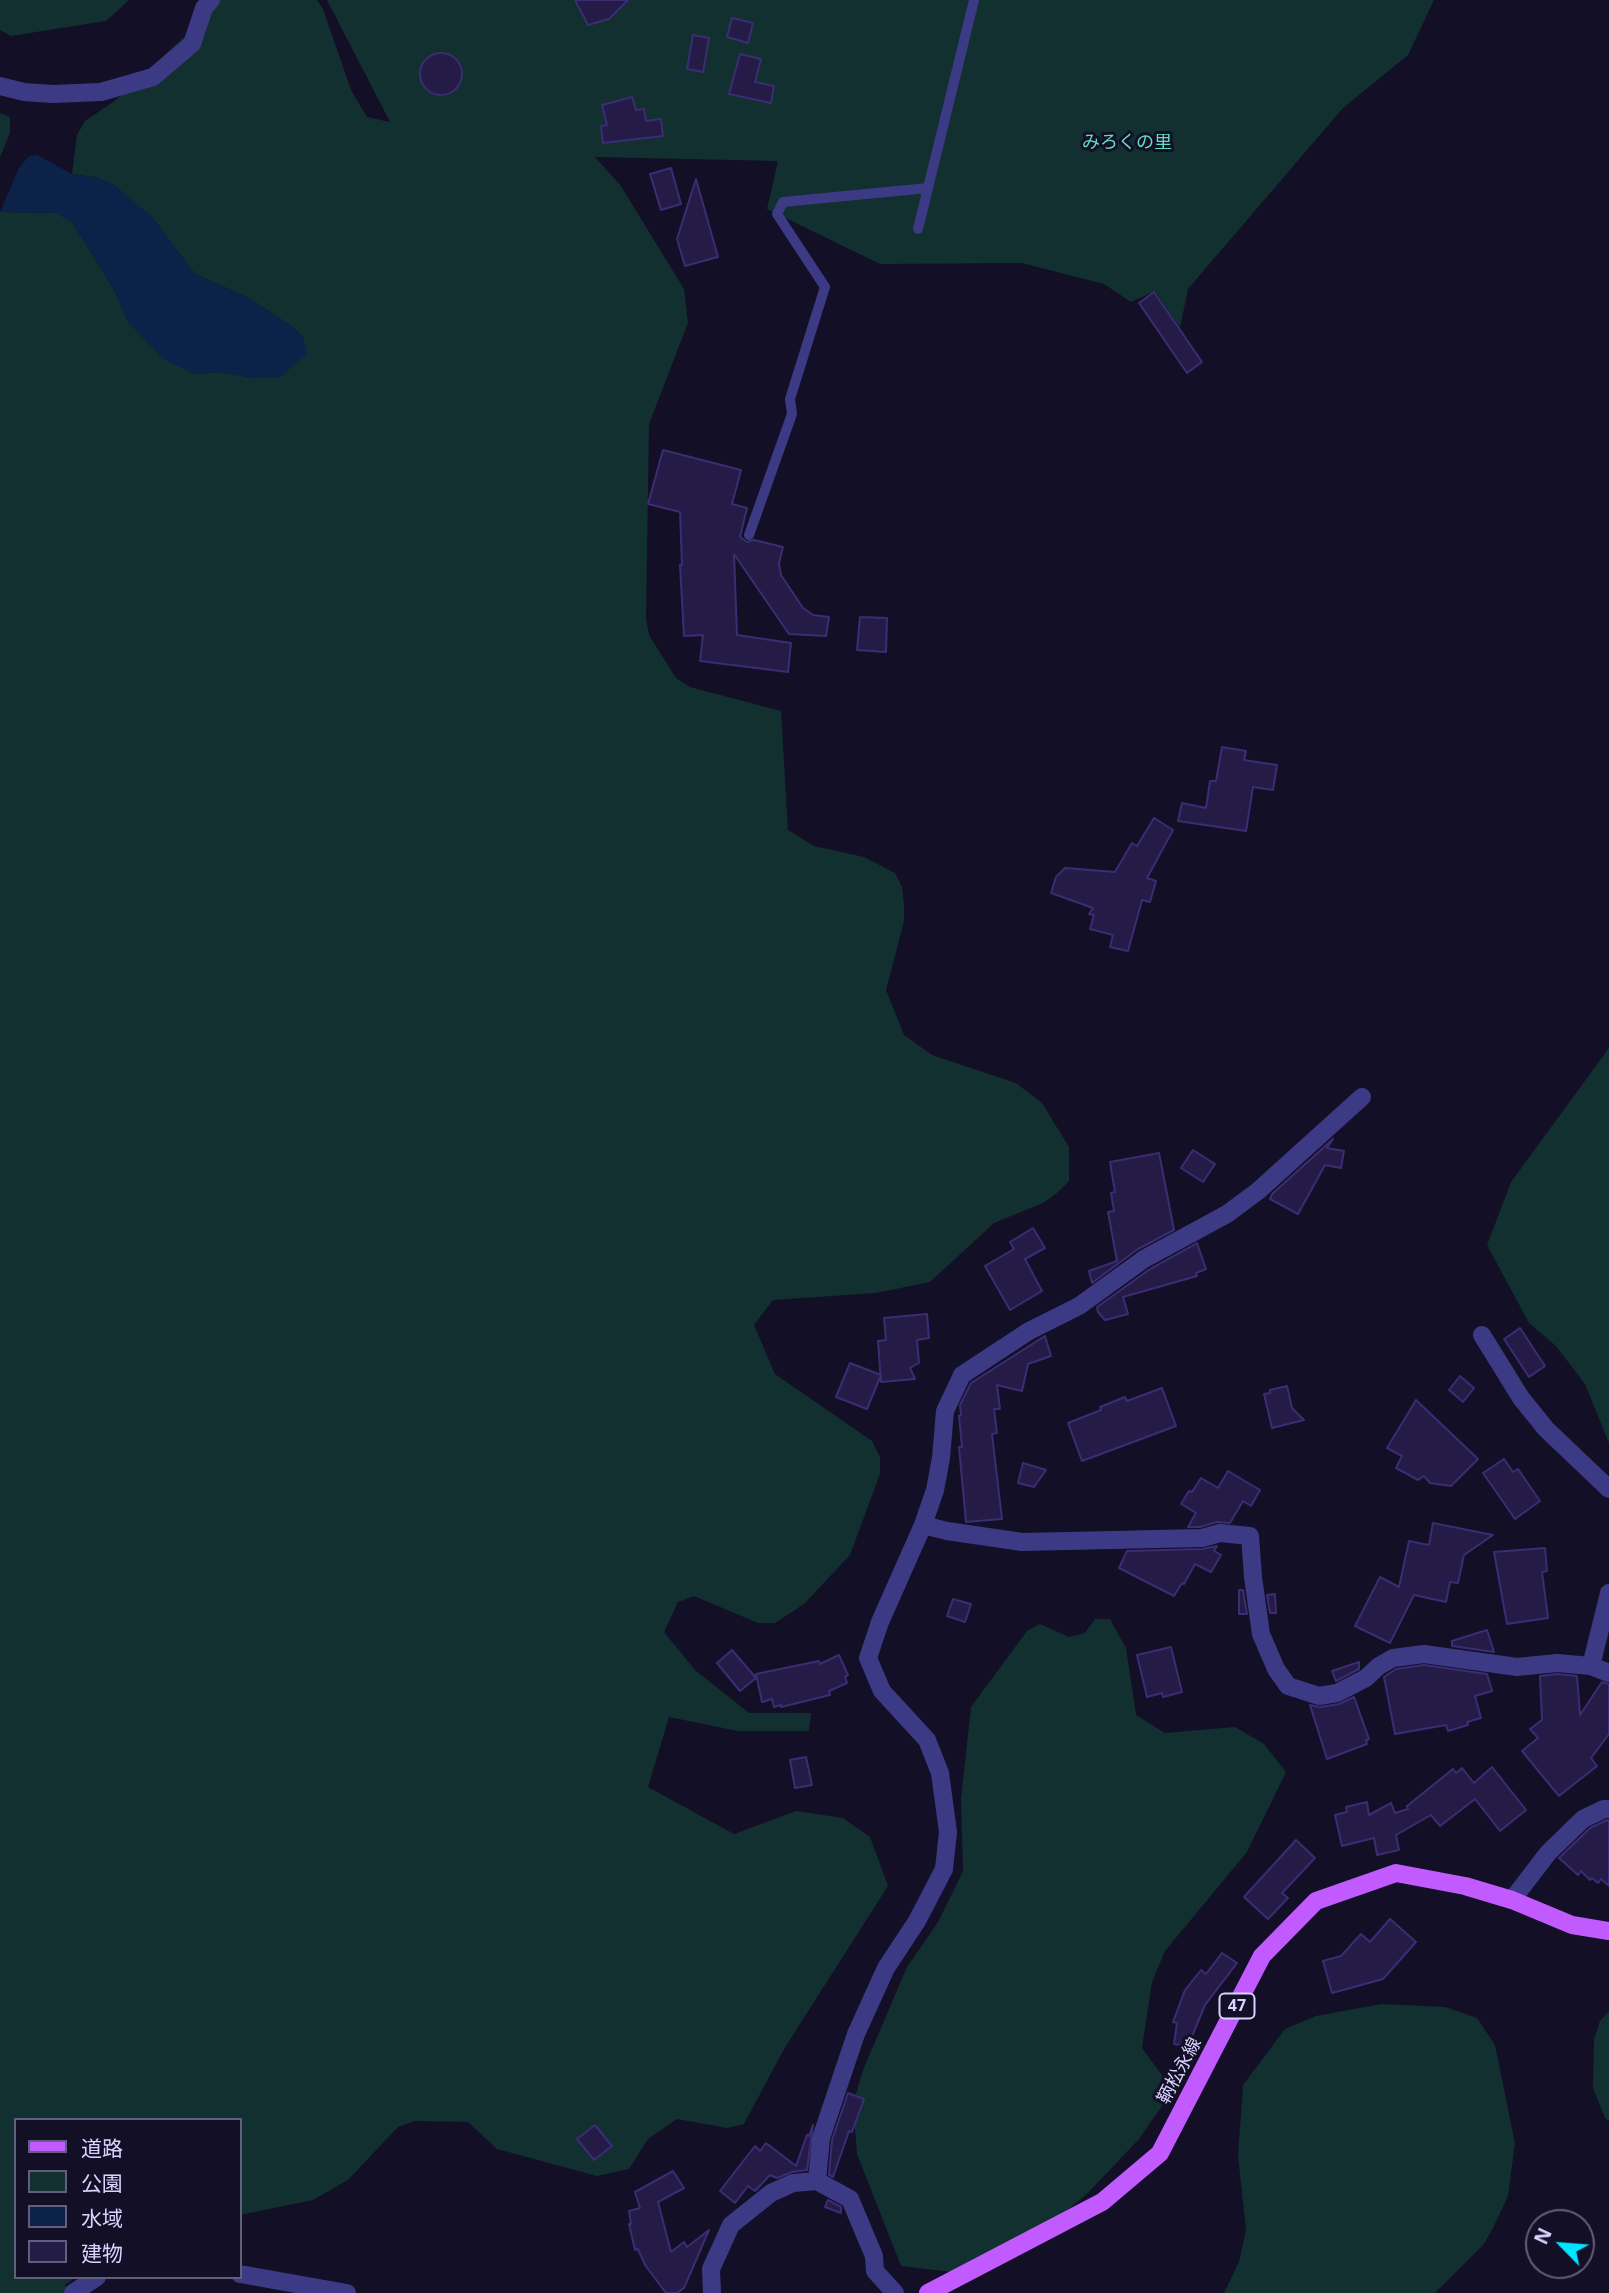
<!DOCTYPE html>
<meta charset="utf-8">
<style>
body{margin:0}
#map{position:relative;width:1609px;height:2293px;overflow:hidden;background:#130f26;font-family:"Open Sans","Noto Sans JP",sans-serif}
canvas{display:block}
.legend{position:absolute;left:14px;top:2118px;width:228px;height:161px;box-sizing:border-box;background:#130f26;border:2px solid #625e7d;margin:0;padding:9px 12px;list-style:none;font-size:21px;color:#d9d4ff}
.legend li{display:flex;align-items:center;gap:14px;height:35px}
.legend b{width:35px;border:2px solid #625e7d}
.north{position:absolute;left:1525px;top:2209px;width:70px;height:70px;box-sizing:border-box;background:#130f26;border:2px solid #625e7d;border-radius:50%;rotate:295deg;font-size:19px;font-weight:700;line-height:28px;text-align:center;color:#d9d4ff}
.north::after{content:'';display:block;margin:auto;width:24px;height:32px;background:#00e5ff;clip-path:polygon(50% 0,100% 100%,50% 72%,0 100%)}
</style>
<div id="map">
<canvas width="1609" height="2293"></canvas>
<ul class="legend">
<li><b style="height:9px;background:#c25bff"></b>道路</li>
<li><b style="height:19px;background:#12302f"></b>公園</li>
<li><b style="height:19px;background:#0c2248"></b>水域</li>
<li><b style="height:19px;background:#241b47"></b>建物</li>
</ul>
<div class="north">N</div>
</div>
<script>
const context = document.querySelector('canvas').getContext('2d');
context.lineJoin = 'round';
function fill(path, color) { context.fillStyle = color; context.fill(path, 'evenodd'); }
const toPath = rows => new Path2D(rows.map(r => 'M' + r).join(''));
function stroke(path, color, width, dash) { context.strokeStyle = color; context.lineWidth = width; context.lineCap = dash ? 'butt' : 'round'; context.setLineDash(dash || []); context.stroke(path); }
function write(font, color, halo, rows, align = 'center') {
  context.font = font + ' "Open Sans","Noto Sans JP",sans-serif'; context.lineWidth = 6; context.setLineDash([]); context.textBaseline = 'middle'; context.strokeStyle = halo; context.fillStyle = color; for (const [text, x, y, turn = 0] of rows) {
    context.save(); context.translate(x, y); context.rotate((+turn || 0) * Math.PI / 180); context.textAlign = isNaN(turn) ? turn : align; if (halo) context.strokeText(text, 0, 0); context.fillText(text, 0, 0); context.restore();
  }
}
const green = toPath([
 [0,0,129,0,106,21,11,36,0,30],
 [219,0,317,0,323,9,351,90,367,117,390,122,327,0,1434,0,1408,55,1343,108,1188,289,1180,328,1155,291,1131,302,1104,284,1022,263,880,264,767,209,778,161,595,157,621,186,684,289,688,323,649,424,646,618,649,635,676,678,690,687,781,711,788,830,814,846,864,857,895,873,902,887,904,904,904,921,886,990,904,1035,932,1055,1016,1083,1042,1103,1069,1147,1069,1181,1057,1193,1043,1203,994,1223,930,1282,876,1293,773,1300,754,1325,775,1374,872,1441,880,1457,880,1474,850,1555,804,1604,775,1623,758,1623,694,1596,678,1602,664,1632,695,1670,749,1713,811,1713,809,1731,738,1731,669,1717,648,1787,734,1834,796,1811,843,1818,870,1837,888,1886,784,2049,744,2124,727,2128,677,2119,648,2139,629,2169,597,2176,497,2149,468,2122,415,2121,398,2127,348,2180,313,2200,240,2215,240,2120,16,2120,16,2277,76,2277,65,2285,68,2293,0,2293,0,212,57,213,72,222,115,291,128,322,194,374,220,372,254,378,303,337,291,326,249,298,195,274,151,216,98,178,72,174,77,135,85,121,116,100,200,22],
 [0,113,10,117,10,133,0,157],
 [1609,1048,1609,1443,1585,1384,1556,1346,1529,1323,1487,1245,1511,1182],
 [1095,1619,1110,1619,1126,1648,1136,1715,1165,1733,1235,1727,1264,1744,1286,1772,1247,1852,1165,1951,1152,1982,1142,2048,1173,2090,1139,2139,1088,2193,1060,2216,952,2272,901,2266,857,2154,853,2104,863,2070,907,1967,938,1922,963,1871,961,1799,971,1707,1027,1631,1040,1624,1069,1637,1085,1633],
 [1381,2004,1445,2007,1477,2018,1495,2045,1515,2143,1508,2196,1492,2230,1484,2244,1435,2293,1224,2293,1239,2262,1246,2230,1238,2155,1243,2085,1285,2029,1316,2016],
 [1609,2011,1609,2121,1605,2118,1593,2088,1594,2039,1600,2021]
]);
const water = toPath([
 [37,155,72,174,98,178,113,184,151,216,195,274,249,298,291,326,303,337,307,353,280,378,254,378,220,372,194,374,163,359,128,322,115,291,72,222,57,213,0,212,19,168,29,156]
]);
const building = toPath([
 [575,0,628,0,609,19,588,25,575,0],
 [732,18,753,23,748,43,727,37,732,18],
 [693,35,709,38,703,72,687,69,693,35],
 '420 74a21 21 0 1 1 42 0a21 21 0 1 1-42 0Z',
 [740,54,761,59,755,82,774,86,771,103,729,94,740,54],
 [632,97,636,110,644,109,646,121,661,119,663,136,603,143,601,126,607,125,602,105,632,97],
 [671,168,681,204,661,210,650,174,671,168],
 [696,179,718,257,685,266,677,239,696,179],
 [1154,292,1202,362,1187,373,1139,303,1154,292],
 [663,450,741,470,732,504,747,508,740,537,747,542,754,540,783,547,779,563,781,575,803,608,813,615,829,617,826,636,789,634,734,554,737,635,791,643,788,672,700,661,703,635,684,636,680,565,682,565,680,512,648,504,663,450],
 [860,617,887,618,886,652,857,650,860,617],
 [1222,747,1246,751,1244,760,1277,765,1273,790,1253,787,1246,831,1178,821,1182,803,1206,808,1210,781,1216,781,1222,747],
 [1154,818,1173,830,1147,878,1156,881,1150,902,1142,900,1128,951,1110,947,1113,935,1090,929,1094,915,1089,914,1093,908,1051,893,1056,877,1065,868,1115,872,1132,843,1137,846,1154,818],
 [1333,1139,1327,1148,1344,1151,1341,1168,1325,1165,1298,1214,1270,1199,1272,1194,1333,1139],
 [1193,1150,1215,1164,1203,1182,1181,1168,1193,1150],
 [1159,1153,1174,1230,1138,1249,1092,1283,1089,1271,1117,1261,1108,1212,1114,1211,1111,1193,1115,1192,1110,1162,1159,1153],
 [1033,1228,1045,1248,1025,1259,1042,1291,1010,1310,985,1266,1014,1249,1010,1242,1033,1228],
 [1197,1243,1206,1269,1196,1273,1197,1276,1123,1297,1128,1314,1105,1320,1098,1312,1097,1307,1150,1269,1197,1243],
 [927,1314,929,1338,917,1340,919,1363,910,1368,915,1379,881,1382,878,1341,886,1340,884,1318,927,1314],
 [1520,1328,1545,1366,1529,1377,1504,1339,1520,1328],
 [1045,1336,1051,1356,1028,1364,1022,1391,997,1385,1000,1409,994,1409,997,1433,992,1434,1002,1519,966,1522,959,1447,962,1447,959,1416,961,1415,960,1405,971,1383,1045,1336],
 [850,1363,881,1375,867,1409,836,1397,850,1363],
 [1460,1376,1474,1388,1463,1402,1449,1390,1460,1376],
 [1287,1386,1292,1408,1304,1420,1272,1428,1264,1394,1270,1393,1270,1390,1287,1386],
 [1162,1388,1176,1426,1082,1461,1068,1423,1101,1410,1100,1407,1125,1397,1127,1401,1162,1388],
 [1416,1400,1478,1459,1451,1486,1430,1483,1424,1476,1418,1480,1396,1468,1402,1456,1387,1448,1416,1400],
 [1504,1459,1513,1472,1518,1469,1540,1501,1515,1519,1483,1473,1504,1459],
 [1023,1463,1046,1470,1034,1487,1018,1483,1023,1463],
 [1228,1471,1260,1490,1251,1506,1243,1501,1230,1523,1217,1522,1200,1527,1188,1527,1196,1513,1181,1504,1189,1491,1192,1492,1201,1478,1218,1488,1228,1471],
 [1433,1523,1493,1535,1464,1555,1458,1583,1450,1582,1446,1602,1414,1595,1390,1643,1355,1626,1380,1577,1399,1587,1409,1541,1429,1545,1433,1523],
 [1217,1546,1214,1551,1221,1555,1211,1572,1195,1564,1184,1584,1182,1583,1174,1596,1119,1568,1127,1551,1202,1549,1217,1546],
 [1545,1548,1547,1571,1542,1572,1548,1618,1507,1624,1494,1552,1545,1548],
 [1239,1590,1243,1590,1247,1614,1239,1614,1239,1590],
 [1275,1594,1276,1613,1270,1613,1267,1595,1275,1594],
 [953,1599,971,1604,965,1622,947,1616,953,1599],
 [1487,1630,1494,1652,1452,1646,1452,1641,1487,1630],
 [1171,1647,1182,1692,1163,1697,1162,1693,1147,1697,1137,1655,1171,1647],
 [732,1650,756,1678,740,1691,717,1663,732,1650],
 [839,1655,848,1675,845,1677,847,1683,829,1691,830,1695,781,1707,781,1705,774,1707,772,1699,762,1702,756,1674,819,1661,820,1664,839,1655],
 [1359,1662,1359,1669,1336,1681,1332,1671,1359,1662],
 [1424,1665,1487,1674,1492,1691,1475,1696,1481,1718,1467,1722,1468,1725,1448,1731,1446,1725,1395,1734,1384,1677,1396,1669,1424,1665],
 [1557,1674,1577,1676,1580,1715,1602,1682,1609,1684,1609,1734,1591,1758,1597,1766,1559,1796,1522,1751,1538,1738,1530,1729,1542,1720,1540,1676,1557,1674],
 [1354,1697,1369,1739,1366,1740,1367,1744,1327,1759,1310,1705,1320,1707,1339,1704,1354,1697],
 [806,1757,812,1785,795,1788,790,1760,806,1757],
 [1492,1767,1526,1810,1500,1831,1475,1799,1440,1826,1431,1815,1396,1835,1399,1850,1377,1855,1374,1838,1342,1846,1335,1815,1347,1812,1346,1807,1367,1802,1369,1815,1391,1803,1395,1813,1408,1809,1407,1806,1453,1769,1456,1773,1462,1768,1474,1783,1492,1767],
 [1607,1820,1609,1820,1609,1886,1601,1879,1598,1883,1592,1878,1590,1880,1581,1871,1578,1875,1559,1858,1590,1828,1607,1820],
 [1296,1840,1315,1858,1282,1893,1288,1898,1268,1919,1244,1897,1296,1840],
 [1390,1919,1416,1942,1383,1979,1332,1993,1323,1961,1341,1956,1361,1934,1370,1942,1390,1919],
 [1222,1953,1237,1963,1205,2005,1188,2046,1174,2044,1177,2023,1173,2022,1185,1990,1201,1970,1206,1974,1222,1953],
 [848,2093,864,2099,852,2132,849,2131,833,2177,829,2175,832,2140,848,2093],
 [595,2125,612,2146,594,2160,577,2139,595,2125],
 [813,2125,807,2170,792,2172,777,2178,770,2175,755,2191,748,2186,735,2203,720,2191,755,2146,760,2151,766,2143,796,2166,807,2135,809,2136,813,2125],
 [673,2171,684,2188,658,2202,671,2252,684,2242,687,2247,709,2230,684,2288,677,2293,666,2293,645,2265,638,2249,635,2250,629,2224,631,2224,629,2211,640,2208,635,2192,673,2171],
 [828,2200,841,2207,841,2213,825,2207,828,2200]
]);
const lane = toPath([
 [918,229,974,0],
 [749,535,792,414,790,399,825,287,777,214,783,202,928,188]
]);
const street = toPath([
 [0,86,24,92,53,94,101,92,153,77,192,44,204,8,211,0],
 [1482,1335,1521,1398,1546,1429,1609,1489],
 [923,1525,947,1531,1022,1542,1202,1538,1220,1533,1250,1536,1253,1577,1261,1634,1276,1669,1288,1686,1319,1696,1337,1693,1366,1678,1379,1666,1393,1658,1424,1654,1517,1667,1557,1663,1591,1666,1609,1673],
 [1591,1666,1609,1593],
 [1512,1900,1548,1853,1583,1819,1604,1809,1609,1809],
 [817,2181,821,2138,856,2034,886,1968,917,1921,944,1869,948,1832,940,1773,927,1740,882,1691,868,1658,880,1622,923,1525,935,1490,941,1458,945,1411,962,1375,1029,1331,1079,1306,1144,1259,1227,1214,1258,1191,1362,1097],
 [240,2274,347,2293],
 [73,2293,97,2277],
 [712,2293,711,2269,731,2225,771,2193,793,2183,817,2181,850,2199,874,2256,875,2271,895,2293]
]);
const primary = toPath([
 [928,2293,1102,2202,1160,2153,1262,1956,1316,1901,1396,1873,1465,1886,1512,1900,1572,1925,1609,1931]
]);
const shields = [
 [1237,2006,35]
];
const shieldNames = [
 ["47",1237,2006]
];
const parkNames = [
 ["みろくの里",1127,143]
];
const streetNames = [
 ["鞆松永線",1180,2071,-62]
];
fill(green, '#12302f');
fill(water, '#0c2248');
fill(building, '#241b47');
stroke(building, '#3b2d73', 2);
stroke(lane, '#3d3a85', 10);
stroke(street, '#3d3a85', 18);
stroke(primary, '#c25bff', 18);
for (const [x, y, w] of shields) { const box = new Path2D(); box.roundRect(x - w / 2, y - 12.5, w, 25, 5); context.fillStyle = '#130f26'; context.fill(box); stroke(box, '#d9d4ff', 2); }
write('bold 16px', '#d9d4ff', null, shieldNames);
write('18px', '#5fe0c0', '#130f26', parkNames);
write('18px', '#d9d4ff', '#130f26', streetNames);
</script>
